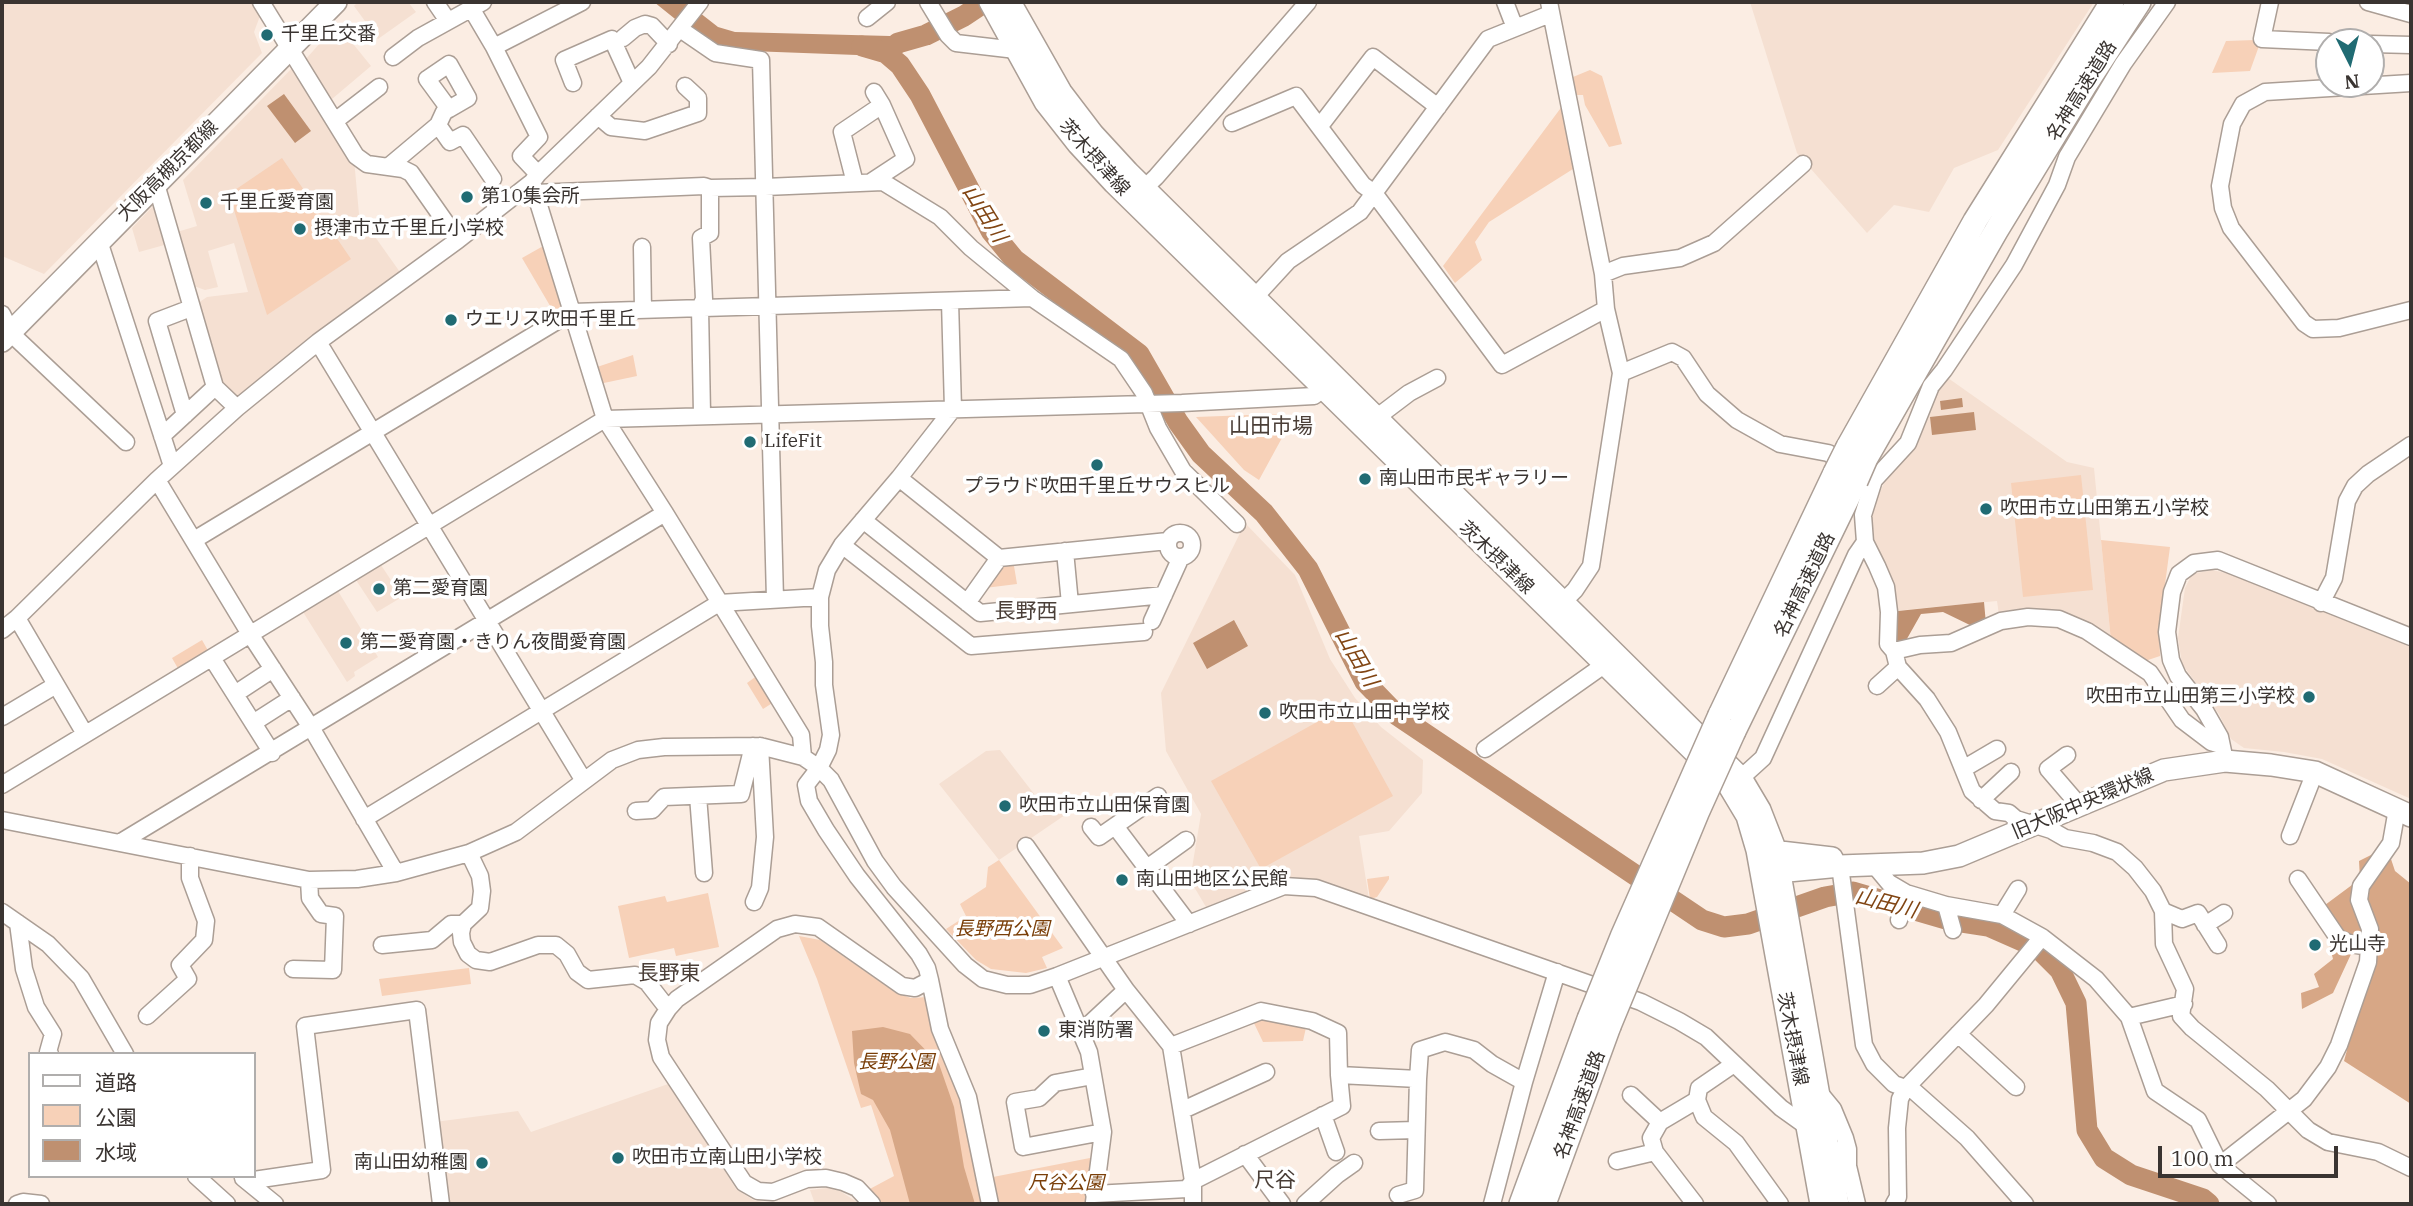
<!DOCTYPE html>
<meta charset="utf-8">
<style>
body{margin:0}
#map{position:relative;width:2413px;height:1206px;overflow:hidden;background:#fbede3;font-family:"IBM Plex Serif","Noto Sans JP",serif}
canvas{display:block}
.frame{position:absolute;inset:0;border:4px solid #3a3431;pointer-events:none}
.legend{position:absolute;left:28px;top:1052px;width:228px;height:126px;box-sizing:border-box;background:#fff;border:2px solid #b0aead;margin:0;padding:9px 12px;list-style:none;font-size:21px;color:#3a3431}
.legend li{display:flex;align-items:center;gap:14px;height:35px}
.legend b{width:35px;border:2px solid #b0aead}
.north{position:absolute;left:2315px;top:28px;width:70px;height:70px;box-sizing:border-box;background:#fff;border:2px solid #b0aead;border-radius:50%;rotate:174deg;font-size:19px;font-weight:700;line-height:28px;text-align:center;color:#3a3431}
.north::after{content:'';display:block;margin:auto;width:24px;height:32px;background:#206b73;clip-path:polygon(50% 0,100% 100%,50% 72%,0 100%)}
.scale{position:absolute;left:2158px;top:1146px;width:180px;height:32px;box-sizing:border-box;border:4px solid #3a3431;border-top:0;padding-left:9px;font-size:21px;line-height:24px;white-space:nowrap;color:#3a3431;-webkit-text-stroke:5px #fff;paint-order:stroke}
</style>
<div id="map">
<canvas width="2413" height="1206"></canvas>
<div class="frame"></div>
<ul class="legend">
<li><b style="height:9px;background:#fff"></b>道路</li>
<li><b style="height:19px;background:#f7d1b8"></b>公園</li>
<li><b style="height:19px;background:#bf9070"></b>水域</li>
</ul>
<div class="north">N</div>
<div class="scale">100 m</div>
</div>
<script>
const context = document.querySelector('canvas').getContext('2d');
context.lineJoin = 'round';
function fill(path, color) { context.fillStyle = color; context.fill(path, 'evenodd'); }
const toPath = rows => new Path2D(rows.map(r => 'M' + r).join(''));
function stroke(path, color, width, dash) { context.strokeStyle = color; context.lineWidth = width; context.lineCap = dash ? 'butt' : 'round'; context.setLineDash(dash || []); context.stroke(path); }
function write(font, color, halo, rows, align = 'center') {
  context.font = font + ' "IBM Plex Serif","Noto Sans JP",serif'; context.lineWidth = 7; context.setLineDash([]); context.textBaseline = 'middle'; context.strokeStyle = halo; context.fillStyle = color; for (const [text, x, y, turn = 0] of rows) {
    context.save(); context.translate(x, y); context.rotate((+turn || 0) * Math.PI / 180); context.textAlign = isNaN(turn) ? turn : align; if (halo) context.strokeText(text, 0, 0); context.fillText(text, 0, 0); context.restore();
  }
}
const built = toPath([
 [2,2,251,2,260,16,254,32,262,53,44,274,2,256],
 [358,2,408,2,416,12,378,39,354,6],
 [1750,2,2094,2,1998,150,1954,168,1929,212,1894,205,1867,233,1797,153],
 [337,24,371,66,332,99,305,60],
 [296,64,354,159,359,214,402,275,235,400,219,382,198,303,207,297,248,292,234,243,208,251,218,287,205,290,191,285,177,232,197,226,183,180],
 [154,205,157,207,168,244,139,252,132,228],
 [1948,378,2067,462,2094,468,2111,641,2087,626,1999,615,1997,601,1894,611,1875,552,1870,519,1876,500,1887,477,1917,445,1934,395],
 [1245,523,1295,575,1330,659,1355,698,1381,727,1423,760,1422,793,1389,831,1359,836,1369,899,1286,879,1206,907,1190,880,1201,814,1166,751,1161,693],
 [381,565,402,597,377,612,356,580],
 [2212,570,2231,574,2411,647,2411,799,2322,759,2284,752,2244,748,2231,739,2219,714,2182,664,2178,638,2185,588,2192,574],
 [338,591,378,657,354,672,355,676,347,682,303,612],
 [1000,750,1038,799,1068,813,999,860,939,784,986,751],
 [671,1083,736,1189,753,1200,773,1204,445,1204,435,1122,518,1111,531,1132],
 [827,1188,840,1191,860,1204,815,1204,810,1190]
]);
const green = toPath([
 [2255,40,2259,46,2250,71,2212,73,2226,41],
 [1590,70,1602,76,1622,144,1609,147,1585,105,1583,95,1576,95,1573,77],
 [1563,105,1573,169,1489,222,1475,242,1482,260,1455,283,1443,266],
 [282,158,351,259,267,315,229,194],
 [545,245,564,311,556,316,522,258],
 [633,355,637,376,599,384,594,368],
 [1276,414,1289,425,1259,480,1244,470,1196,417],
 [2081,475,2093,590,2023,597,2011,483],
 [2101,540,2170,547,2159,629,2160,656,2145,661,2111,641],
 [1013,560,1017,584,985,588,1003,564],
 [202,640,210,654,180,672,172,658],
 [758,675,774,702,763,709,747,683],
 [1344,707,1393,796,1261,869,1211,781],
 [999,860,1063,948,1042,957,1047,968,1026,973,991,969,976,960,946,929,966,916,960,904,986,887,988,867],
 [1389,876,1389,879,1377,897,1370,899,1367,879],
 [708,893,719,947,676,956,674,948,629,958,618,906,665,896,667,902],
 [799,936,820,940,896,993,911,998,927,997,961,1097,983,1204,877,1204,866,1191,894,1176,871,1105,861,1108,817,979],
 [469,968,471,984,382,996,379,979],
 [1258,1015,1307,1023,1303,1041,1263,1042,1252,1019],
 [1095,1157,1089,1204,998,1204,993,1177]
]);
const forest = toPath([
 [2387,847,2395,871,2411,884,2411,1104,2344,1061,2379,932,2358,939,2333,993,2302,1009,2301,993,2319,987,2314,974,2333,959,2325,928,2325,905,2360,879,2359,861],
 [883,1027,910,1034,939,1064,954,1107,964,1167,975,1204,910,1204,890,1130,873,1100,861,1094,854,1063,852,1031]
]);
const water = toPath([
 [654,2,686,2,718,27,735,32,890,36,897,45,881,61,857,55,723,50,700,39],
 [284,94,311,131,295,143,267,106],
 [1962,398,1963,407,1941,410,1940,401],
 [1974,412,1976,430,1932,435,1930,417],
 [1984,602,1986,624,1976,628,1943,612,1921,614,1904,644,1896,645,1898,611],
 [1234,620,1248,646,1207,669,1193,643]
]);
const river = toPath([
 [862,46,886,53,900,65,920,95,991,231,1014,259,1139,354,1178,422,1201,454,1264,513,1308,569,1365,682,1397,715,1702,920,1724,927,1748,924,1825,897,1853,892,1949,920,1988,926,2038,948,2060,970,2076,1003,2087,1130,2104,1158,2131,1175,2203,1199,2209,1204],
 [886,53,898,43,926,35,964,16,985,2]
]);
const minor = toPath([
 [261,2,356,156,367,164,403,169,411,173,458,240],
 [435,2,448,21],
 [928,2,948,35,956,43,1016,50],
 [1505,2,1515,28],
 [1549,2,1603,274,1606,309,1621,373,1591,566,1575,590,1556,609],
 [2167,2,2123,64,2067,157,2057,185,2014,265,1944,370,1931,386,1908,443,1874,480,1863,515,1865,542,1877,566,1886,587,1889,612,1888,644,1894,651,1898,667,1927,699,1948,732,1972,791,1995,811,2009,813,2016,819,2051,830,2065,838,2093,843,2117,852,2135,868,2153,891,2163,911,2164,944,2185,989,2181,1016,2192,1028,2267,1089,2308,1130,2328,1142,2378,1152,2411,1168],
 [2270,2,2262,39,2329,42],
 [2368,2,2411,14],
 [471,8,494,47],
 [867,18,887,2],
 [680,29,715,53,761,60,775,599],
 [623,38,635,28,645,24,652,26,669,44],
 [2371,44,2411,45],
 [393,57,418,38,483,2],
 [573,83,564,60,612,39,632,83],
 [2411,83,2265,92,2243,104,2232,124,2220,186,2223,208,2231,228,2304,323,2313,329,2339,328,2411,310],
 [598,116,611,127,645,131,698,113,698,98,685,86],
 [335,121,379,87],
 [1232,123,1296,96,1363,185,1374,193,1502,365,1606,309],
 [438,125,450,142,463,135,493,179],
 [1320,126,1373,57,1438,107],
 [388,167,438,125,444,112,449,109,427,79,449,64,468,98,449,109],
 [538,174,521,156,539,137,494,47,582,2],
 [871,182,906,159,882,105,874,92],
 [855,183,842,132,882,105],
 [156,184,215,387,237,408],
 [533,186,605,419,665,513,801,735,803,757],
 [535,193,704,186,710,188,765,187,883,182,940,217,971,248,1032,298,1121,359,1144,393,1158,428,1183,471,1237,524],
 [1138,194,1156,177,1308,2],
 [99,241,172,466],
 [642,247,643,310],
 [1603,274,1623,266,1680,258,1714,243,1803,164],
 [1254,298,1288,261,1360,212,1488,39,1550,14],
 [2,314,11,332,18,340,126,442],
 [318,342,584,781],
 [1621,373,1672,352,1683,358,1707,394,1737,420,1780,444,1828,453,1850,466],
 [702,414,700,308,704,299,701,238,710,233,710,188],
 [185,415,157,321,191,308],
 [1376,418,1409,393,1437,378],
 [162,436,215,387],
 [899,478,999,558,1168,541],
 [157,480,250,634,312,729,396,873],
 [863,520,980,613,1164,595],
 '1168 545a12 12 0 1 1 24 0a12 12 0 1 1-24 0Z',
 [194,540,572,312,1032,298],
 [842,545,971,646,1144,632],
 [1065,551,1070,604],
 [967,603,999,558],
 [2321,603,2334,578,2347,501,2355,486,2368,474,2411,445],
 [17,618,85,734],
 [1152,621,1181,557],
 [2,630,17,618,157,480,237,408,318,342,458,240,532,182,538,174,649,67,700,2],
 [1894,651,1920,645,1951,643,2001,621,2028,617,2059,619,2087,631,2150,673,2182,720,2211,742,2221,745],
 [212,658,272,753],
 [1877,686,1898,667],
 [235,694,273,669],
 [2,717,56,685],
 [253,723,292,698],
 [1485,749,1604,665],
 [2067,755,2048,769,2079,805],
 [2225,761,2220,737,2204,709,2178,676,2171,660,2167,632,2172,592,2179,574,2194,563,2218,560,2411,637],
 [1963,769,1997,749],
 [1741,778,1763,758,1856,555,1865,542],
 [2,785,605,419,1182,403,1314,396,1330,383],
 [698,796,704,873],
 [1981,800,2011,772],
 [636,811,652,810,664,797,741,794,753,746],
 [364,819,719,603,820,597],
 [2,820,309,880,357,879,396,873,469,853,516,832,612,760,638,750,664,747,760,746,803,757,819,768,831,780,875,861,894,887,965,965,983,979,1007,985,1030,985,1057,976,1284,886,1316,888,1641,1002,1679,1021,1706,1037,1781,1108,1809,1128,1840,1155,1848,1166,1857,1204],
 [1115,826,1189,924],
 [1091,827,1099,837,1158,796],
 [2290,836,2315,772],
 [121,842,665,513],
 [1026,846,1126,990],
 [469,853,480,876,482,891,480,908,463,924,461,933,462,942,468,954,476,960,490,962,538,945,556,945,567,954,577,972,588,980,635,975,647,982,668,1009],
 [1874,865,1889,883,1906,893,1946,905,2002,915,2042,937,2096,979,2129,1017,2155,1091,2198,1120,2220,1165,2268,1204],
 [1840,866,1864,1045,1874,1064,1894,1084,1914,1091,1967,1138,2025,1204],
 [1147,868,1186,840],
 [2298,879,2338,938,2351,944,2370,947],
 [754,902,760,888,765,837,760,746],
 [1946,905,1953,930],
 [2163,911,2182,919,2198,913,2218,945],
 [2,912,48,944,81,978,125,1054],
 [2002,915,2018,889],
 [1899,920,1906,893],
 [18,923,24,969,36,1007,53,1034,48,1052,50,1054],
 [2205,925,2224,913],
 [382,945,432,940,451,924,463,924],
 [293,969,333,970,335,916,321,914,310,898,309,880],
 [1057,976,1089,1052,1103,1132,1094,1202],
 [930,980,927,968,919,954,857,876,826,830,809,801,806,785,819,768,828,750,831,735,824,685,824,662,820,626,820,597,827,570,842,545,899,478,953,409,950,301],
 [147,1016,188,979,180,965,204,940,206,921,190,878,190,856],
 [2129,1017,2184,1004],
 [1081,1032,1126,990,1171,1046,1193,1181,1193,1204],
 [1958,1034,2016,1087],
 [1171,1046,1261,1011,1312,1021,1338,1033,1339,1075,1418,1079,1420,1050,1445,1042,1474,1050,1492,1064,1524,1082],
 [1734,1064,1699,1088,1697,1100,1704,1117,1736,1143,1780,1204],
 [1093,1076,1055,1083,1039,1098,1015,1102,1023,1147,1103,1132],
 [1819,1092,1833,1109,1845,1138,1848,1149,1848,1166],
 [1631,1095,1660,1122],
 [1183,1110,1266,1072],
 [1323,1115,1336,1152],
 [1379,1131,1416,1130],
 [1245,1154,1282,1204],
 [1617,1161,1655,1152],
 [2220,1165,2304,1099,2328,1067,2339,1045,2368,962,2370,929,2359,900,2361,886,2391,843,2397,809],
 [196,1176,227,1204],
 [243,1178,275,1204],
 [247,1181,322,1170,305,1026,417,1010,441,1204],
 [1094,1194,1187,1189,1193,1181,1342,1106,1339,1075],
 [1398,1195,1415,1190,1418,1079],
 [17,1204,23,1202,41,1204],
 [872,1204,857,1188,843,1182,826,1178,807,1179,773,1192,758,1191,744,1183,661,1057,657,1040,659,1023,668,1009,677,999,777,929,795,924,818,927,902,986,915,988,930,980,940,1029,968,1097,990,1204],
 [1305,1204,1337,1175,1354,1163],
 [1492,1204,1524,1082,1557,972],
 [1695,1204,1655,1152,1651,1138,1660,1122,1697,1100],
 [1894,1204,1898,1197,1897,1128,1900,1099,1905,1089,1986,1005,2042,937]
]);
const major = toPath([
 [990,2,1045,102,1078,144,1114,183,1729,786,1747,816,1757,850,1821,1204],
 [1010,2,1061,92,1093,134,1128,172,1741,778,1760,810,1776,851,1838,1204],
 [2,341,336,2],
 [1763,850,1832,858],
 [1767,873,1840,866,1923,863,1959,856,2164,770,2225,761,2271,765,2315,772,2411,816]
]);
const highway = toPath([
 [1848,447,1975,221,2112,2],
 [1866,458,1996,231,2085,85,2139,2],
 [1720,715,1835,473],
 [1734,731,1856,481],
 [1521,1204,1589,1019],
 [1544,1204,1609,1026]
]);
const highwayBridge = toPath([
 [1835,473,1848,447],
 [1856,481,1866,458],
 [1589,1019,1622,937,1720,715],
 [1609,1026,1697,813,1734,731]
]);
const markers = [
 [267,35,7,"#206b73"],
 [467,197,7,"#206b73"],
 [206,203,7,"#206b73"],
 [300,229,7,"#206b73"],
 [451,320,7,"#206b73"],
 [750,442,7,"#206b73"],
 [1097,465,7,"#206b73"],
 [1365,479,7,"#206b73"],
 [1986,509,7,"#206b73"],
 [379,589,7,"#206b73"],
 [346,643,7,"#206b73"],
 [2309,697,7,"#206b73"],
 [1265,713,7,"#206b73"],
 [1005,806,7,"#206b73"],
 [1122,880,7,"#206b73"],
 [2315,945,7,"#206b73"],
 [1044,1031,7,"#206b73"],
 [618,1158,7,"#206b73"],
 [482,1163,7,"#206b73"]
];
const poiNames = [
 ["千里丘交番",281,35],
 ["第10集会所",481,197],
 ["千里丘愛育園",220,203],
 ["摂津市立千里丘小学校",314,229],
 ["ウエリス吹田千里丘",465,320],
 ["LifeFit",764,442],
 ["南山田市民ギャラリー",1379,479],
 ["プラウド吹田千里丘サウスヒル",1097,487,"center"],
 ["吹田市立山田第五小学校",2000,509],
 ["第二愛育園",393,589],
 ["第二愛育園・きりん夜間愛育園",360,643],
 ["吹田市立山田第三小学校",2295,697,"right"],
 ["吹田市立山田中学校",1279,713],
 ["吹田市立山田保育園",1019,806],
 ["南山田地区公民館",1136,880],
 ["光山寺",2329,945],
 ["東消防署",1058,1031],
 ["吹田市立南山田小学校",632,1158],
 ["南山田幼稚園",468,1163,"right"]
];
const streetNames = [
 ["名神高速道路",2082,91,-58],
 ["茨木摂津線",1094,158,48],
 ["大阪高槻京都線",168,171,-45],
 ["茨木摂津線",1496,558,44],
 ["名神高速道路",1805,585,-64],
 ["旧大阪中央環状線",2083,804,-23],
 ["茨木摂津線",1792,1039,79],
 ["名神高速道路",1580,1105,-70]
];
const parkNames = [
 ["長野西公園",1002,930],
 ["長野公園",896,1063],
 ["尺谷公園",1066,1184]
];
const waterNames = [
 ["山田川",984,214,58],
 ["山田川",1356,658,60],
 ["山田川",1886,904,14]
];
const neighbourhoodNames = [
 ["山田市場",1271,427],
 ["長野西",1026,612],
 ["長野東",669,974],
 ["尺谷",1275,1181]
];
fill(built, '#f5e0d2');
fill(green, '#f7d1b8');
fill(forest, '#d7a786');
fill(water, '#bf9070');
stroke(river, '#bf9070', 21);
stroke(minor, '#ab9e95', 19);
stroke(major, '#ab9e95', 24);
stroke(highway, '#ab9e95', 26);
stroke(minor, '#fff', 16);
stroke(major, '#fff', 21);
stroke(highway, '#fff', 23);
stroke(highwayBridge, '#ab9e95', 26, []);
stroke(highwayBridge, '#fff', 23);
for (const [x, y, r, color] of markers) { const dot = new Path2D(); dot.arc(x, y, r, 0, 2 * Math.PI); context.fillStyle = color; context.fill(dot); stroke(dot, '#fff', 2.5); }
write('19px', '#3a3431', '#fff', poiNames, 'left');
write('19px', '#3a3431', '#fff', streetNames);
write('italic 19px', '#7a3f09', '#fff', parkNames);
write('italic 21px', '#814513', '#fff', waterNames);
write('21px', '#4a3e37', '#fff', neighbourhoodNames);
</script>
